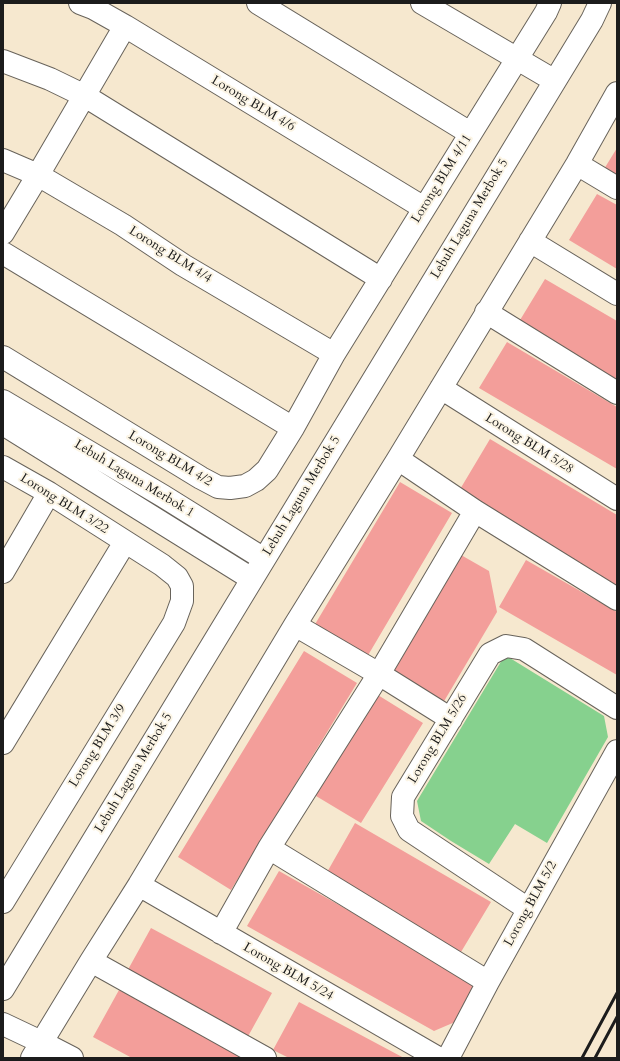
<!DOCTYPE html>
<style>
body{margin:0}
#map{position:relative;width:620px;height:1061px;overflow:hidden;background:#f6e8cf;font-family:Cardo,serif}
canvas{display:block}
.frame{position:absolute;inset:0;border:4px solid #1c1c1c;pointer-events:none}
</style>
<div id="map">
<canvas width="620" height="1061"></canvas>
<div class="frame"></div>
</div>
<script>
const context = document.querySelector('canvas').getContext('2d');
context.lineJoin = 'round';
function fill(path, color) { context.fillStyle = color; context.fill(path, 'evenodd'); }
const toPath = rows => new Path2D(rows.map(r => 'M' + r).join(''));
function stroke(path, color, width, dash) { context.strokeStyle = color; context.lineWidth = width; context.lineCap = dash ? 'butt' : 'round'; context.setLineDash(dash || []); context.stroke(path); }
function write(font, color, halo, rows, align = 'center') {
  context.font = font + ' Cardo,serif'; context.lineWidth = 4; context.setLineDash([]); context.textBaseline = 'middle'; context.strokeStyle = halo; context.fillStyle = color; for (const [text, x, y, turn = 0] of rows) {
    context.save(); context.translate(x, y); context.rotate((+turn || 0) * Math.PI / 180); context.textAlign = isNaN(turn) ? turn : align; if (halo) context.strokeText(text, 0, 0); context.fillText(text, 0, 0); context.restore();
  }
}
const green = toPath([
 [505,655,604,716,608,737,547,843,515,824,489,864,451,841,421,821,417,801]
]);
const building = toPath([
 [617,148,617,184,601,174],
 [597,194,617,205,617,269,569,240],
 [545,279,617,321,617,384,517,325],
 [507,342,617,407,617,469,479,388],
 [490,439,617,515,617,586,459,491],
 [400,482,452,513,367,657,314,626],
 [454,551,489,571,497,612,440,708,381,674],
 [526,560,617,612,617,675,499,607],
 [304,651,357,683,231,890,178,857],
 [373,692,423,723,361,823,311,793],
 [355,823,491,902,461,952,326,874],
 [279,871,477,983,455,1022,434,1031,247,926],
 [151,928,272,993,246,1040,125,975],
 [119,990,240,1054,238,1058,132,1058,93,1037],
 [299,1002,404,1058,289,1058,273,1050]
]);
const minor = toPath([
 [80,3,93,8,125,26,424,208],
 [258,3,470,133],
 [422,3,555,81],
 [3,61,50,79,85,96,381,279],
 [3,160,38,175,123,225,183,265,334,354],
 [577,164,617,188],
 [3,233,38,175,125,26],
 [530,241,617,294],
 [3,253,293,428],
 [486,312,617,393],
 [3,357,201,478,218,487,230,488,245,486,256,480,267,470,293,428,334,354,546,12,550,3],
 [441,388,617,499],
 [3,401,163,496,264,559],
 [3,424,252,579],
 [398,459,475,511],
 [3,467,49,493,162,565,177,577,182,586,182,601,174,623,3,902],
 [3,572,49,493],
 [295,625,379,674,451,719],
 [3,743,125,542],
 [269,848,488,982],
 [139,885,438,1058],
 [528,909,409,830,402,816,403,797,490,654,506,646,524,649,617,708],
 [221,933,269,848,379,674,475,511,617,599],
 [91,961,265,1058],
 [3,989,592,20,600,3],
 [3,1024,41,1042,72,1058],
 [32,1058,91,961,139,885,295,625,398,459,577,164,617,93],
 [448,1058,488,982,617,751]
]);
const rail = toPath([
 [582,1058,617,993],
 [595,1058,617,1017]
]);
const streetNames = [
 ["Lorong BLM 4/6",253,104,31],
 ["Lorong BLM 4/11",442,179,-58],
 ["Lebuh Laguna Merbok 5",470,219,-59],
 ["Lorong BLM 4/4",170,255,32],
 ["Lorong BLM 5/28",529,444,32],
 ["Lorong BLM 4/2",170,459,31],
 ["Lebuh Laguna Merbok 1",134,479,31],
 ["Lebuh Laguna Merbok 5",302,496,-59],
 ["Lorong BLM 3/22",64,504,32],
 ["Lorong BLM 5/26",438,739,-59],
 ["Lorong BLM 3/9",98,746,-58],
 ["Lebuh Laguna Merbok 5",134,773,-59],
 ["Lorong BLM 5/2",531,904,-61],
 ["Lorong BLM 5/24",288,972,30]
];
fill(green, '#86d18e');
fill(building, '#f39e9a');
stroke(minor, '#68635b', 24);
stroke(minor, '#fff', 22);
stroke(rail, '#1c1c1c', 3);
write('13px', '#1c1c1c', '#fcf5e5', streetNames);
</script>
